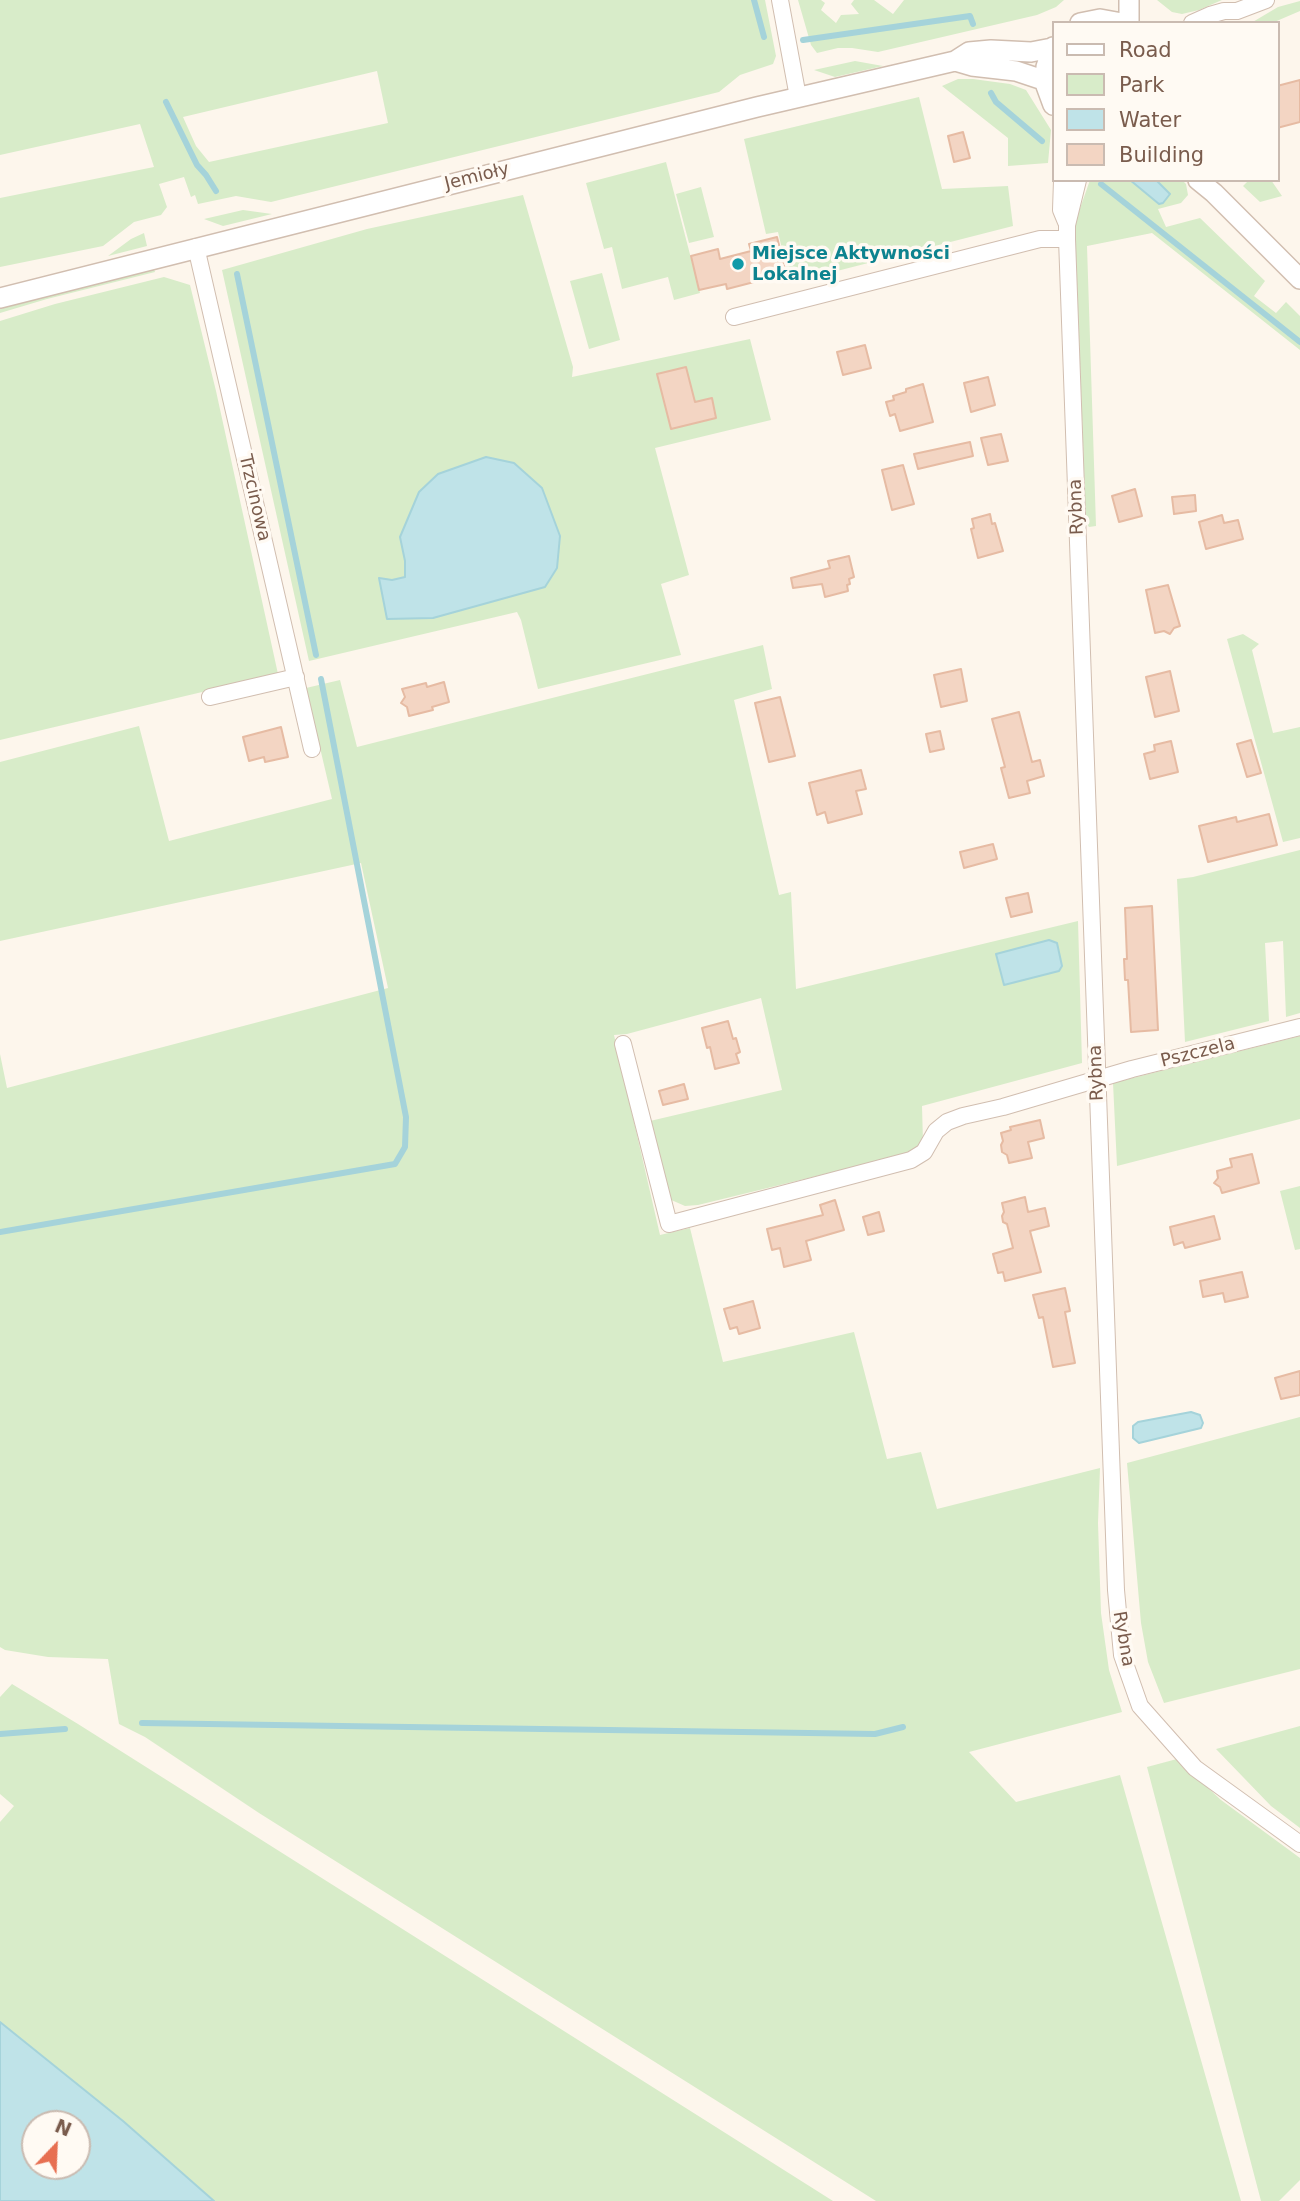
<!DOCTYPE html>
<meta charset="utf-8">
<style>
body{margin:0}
#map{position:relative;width:1300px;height:2201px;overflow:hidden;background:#fdf6ec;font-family:"DejaVu Sans",sans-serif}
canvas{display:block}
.legend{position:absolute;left:1052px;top:21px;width:228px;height:161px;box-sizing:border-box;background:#fffaf3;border:2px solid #cabbb1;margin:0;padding:9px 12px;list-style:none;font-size:21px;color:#7a5c4d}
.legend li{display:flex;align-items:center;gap:14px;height:35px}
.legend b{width:35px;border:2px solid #cabbb1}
.north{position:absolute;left:21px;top:2110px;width:70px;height:70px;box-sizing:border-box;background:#fffaf3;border:2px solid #cabbb1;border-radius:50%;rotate:23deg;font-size:19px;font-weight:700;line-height:28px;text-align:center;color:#7a5c4d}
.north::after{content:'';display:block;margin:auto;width:24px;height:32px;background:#e76f51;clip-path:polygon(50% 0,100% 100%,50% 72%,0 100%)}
</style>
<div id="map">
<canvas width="1300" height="2201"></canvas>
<ul class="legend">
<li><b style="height:9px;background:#fff"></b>Road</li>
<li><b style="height:19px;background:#d8ecc9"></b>Park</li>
<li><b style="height:19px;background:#bfe3e8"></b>Water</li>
<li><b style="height:19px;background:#f3d5c3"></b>Building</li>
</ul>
<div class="north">N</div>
</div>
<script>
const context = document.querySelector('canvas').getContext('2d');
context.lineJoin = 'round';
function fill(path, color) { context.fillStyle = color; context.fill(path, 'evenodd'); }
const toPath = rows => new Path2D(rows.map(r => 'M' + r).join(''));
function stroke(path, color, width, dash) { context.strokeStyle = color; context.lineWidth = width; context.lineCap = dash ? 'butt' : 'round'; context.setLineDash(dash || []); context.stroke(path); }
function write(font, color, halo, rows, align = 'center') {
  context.font = font + ' "DejaVu Sans",sans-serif'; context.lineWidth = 7; context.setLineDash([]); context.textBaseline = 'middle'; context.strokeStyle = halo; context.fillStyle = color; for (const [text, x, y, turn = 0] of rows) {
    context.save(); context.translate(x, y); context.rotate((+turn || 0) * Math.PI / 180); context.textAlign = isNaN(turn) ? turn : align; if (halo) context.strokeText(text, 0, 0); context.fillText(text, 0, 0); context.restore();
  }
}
const green = toPath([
 [0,0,765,0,776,56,773,64,740,75,719,92,271,202,236,196,198,204,195,195,191,197,184,177,159,184,167,207,161,215,134,222,103,246,0,267,0,198,154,167,140,124,0,155],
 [377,71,388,123,209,162,196,146,183,117],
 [798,0,821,0,825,3,821,10,836,23,841,15,859,14,851,4,854,0,874,0,893,14,904,0,1064,0,1056,7,1037,15,878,52,852,48,838,48,817,53,811,45],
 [1157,0,1222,0,1199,10,1182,14,1172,12],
 [1300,1,1300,11,1272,23,1251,23,1278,7],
 [855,61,883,66,835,77,814,70],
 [958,79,973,79,1010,84,1026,90,1051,130,1048,163,1008,166,1008,138,942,86],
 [919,97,942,189,1008,186,1013,226,790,283,778,232,766,234,744,139],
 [666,162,700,293,674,300,668,277,622,289,612,247,604,249,586,183],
 [1090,180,1182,180,1186,184,1188,195,1181,203,1158,209,1166,227,1200,218,1265,281,1254,296,1276,313,1286,302,1300,316,1300,350,1152,233,1087,246,1096,526,1089,527,1086,522,1075,230,1077,217],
 [1249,180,1271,180,1282,196,1260,202,1243,186],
 [701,187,714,237,689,243,676,194],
 [523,195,573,367,572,377,750,339,771,420,655,448,689,575,661,584,681,655,538,689,521,620,517,612,309,661,222,270,367,229],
 [560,536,557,568,433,618,379,578,392,580,405,577,405,561,400,537],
 [243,210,272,214,223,226,204,219],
 [144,233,147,246,108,256,131,239],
 [153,266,155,272,47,299,0,313,0,309,61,290],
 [602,273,620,340,589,349,570,281],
 [164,277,190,285,216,391,278,674,0,740,0,321,55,304],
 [1243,634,1259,644,1252,650,1273,733,1300,727,1300,838,1283,842,1227,639],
 [763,645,772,689,734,700,779,895,791,892,796,989,1078,921,1082,1063,922,1106,923,1142,915,1152,698,1205,685,1206,669,1199,650,1121,782,1090,761,998,627,1034,614,1035,660,1235,690,1228,723,1362,854,1332,887,1459,921,1452,937,1509,1100,1468,1098,1523,1101,1613,1109,1670,1122,1712,969,1752,1016,1802,1120,1775,1241,2201,876,2201,259,1813,145,1737,119,1724,108,1659,48,1657,5,1650,0,1647,0,1054,7,1088,388,988,361,863,0,941,0,762,139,726,169,841,332,799,306,688,340,680,357,747],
 [1300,850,1300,1013,1286,1017,1283,941,1265,943,1269,1021,1185,1042,1177,879,1193,877],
 [1300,1036,1300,1119,1117,1166,1113,1083],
 [1300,1186,1300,1249,1295,1250,1280,1191],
 [1300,1417,1300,1669,1164,1703,1148,1662,1141,1623,1127,1463],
 [12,1684,78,1724,833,2201,207,2201,0,2027,0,1822,14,1806,0,1794,0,1697],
 [1300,1726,1300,1828,1271,1806,1216,1749],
 [1177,1759,1221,1800,1300,1858,1300,2180,1279,2201,1261,2201,1147,1767]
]);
const water = toPath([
 [1130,180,1156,180,1170,194,1163,203,1159,204,1130,180],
 [486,457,514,463,542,488,560,536,557,568,545,587,433,618,387,619,379,578,392,580,405,577,405,561,400,537,419,492,438,474,486,457],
 [1049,940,1057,943,1062,966,1059,971,1004,985,996,954,1049,940],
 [1191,1412,1200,1415,1203,1423,1201,1428,1139,1443,1133,1438,1133,1426,1138,1422,1191,1412],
 [0,2022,123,2121,214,2201,0,2201,0,2022],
 [35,2124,77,2124,77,2166,35,2166,35,2124]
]);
const stream = toPath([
 [754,0,764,37],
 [803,40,970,16,973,24],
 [991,93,996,102,1042,141],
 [166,102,197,165,206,175,216,191],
 [1101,184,1300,342],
 [237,274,316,655],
 [0,1232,395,1164,405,1147,406,1117,321,679],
 [142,1723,875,1734,903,1727],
 [0,1734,65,1729]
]);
const building = toPath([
 [1300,80,1300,122,1277,128,1277,86,1300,80],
 [963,132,970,158,954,162,948,136,963,132],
 [777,237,785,269,757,276,758,281,727,289,726,284,699,290,691,256,718,249,720,259,751,251,749,244,777,237],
 [865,345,871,368,843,375,837,352,865,345],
 [686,367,695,402,712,398,716,418,671,429,657,374,686,367],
 [988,377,995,405,971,412,964,383,988,377],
 [923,384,933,422,900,431,895,414,890,416,886,402,894,400,893,396,906,392,906,389,923,384],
 [1001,434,1008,461,988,465,981,438,1001,434],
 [970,442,973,456,918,469,914,454,970,442],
 [903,465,914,504,892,510,882,470,903,465],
 [1135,489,1142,516,1119,522,1112,496,1135,489],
 [1195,495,1196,511,1174,514,1172,497,1195,495],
 [990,514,992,524,995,523,1003,551,978,558,971,529,974,528,972,519,990,514],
 [1222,515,1224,523,1238,520,1243,539,1206,549,1199,522,1222,515],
 [849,556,854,577,849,579,850,584,847,585,848,591,825,597,822,584,793,588,791,578,830,568,828,561,849,556],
 [1168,585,1180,626,1174,628,1170,634,1164,631,1155,633,1146,590,1168,585],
 [961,669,967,701,941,707,934,675,961,669],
 [1170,671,1179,711,1155,717,1146,677,1170,671],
 [444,682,449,702,432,707,433,710,409,716,407,707,401,703,405,697,402,689,426,683,427,687,444,682],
 [780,697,795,756,769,762,755,703,780,697],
 [1019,712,1032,762,1040,760,1044,776,1027,781,1030,793,1009,798,1001,768,1005,767,992,719,1019,712],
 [281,727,288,757,265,762,264,757,249,761,243,737,281,727],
 [940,731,944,749,930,752,926,734,940,731],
 [1251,740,1261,773,1247,777,1237,744,1251,740],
 [1171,741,1178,772,1150,779,1144,754,1155,751,1154,745,1171,741],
 [861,770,866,789,856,791,862,814,828,823,825,812,817,815,809,783,861,770],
 [1269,814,1277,845,1208,862,1199,826,1236,817,1237,822,1269,814],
 [993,844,997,859,964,868,960,852,993,844],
 [1028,893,1032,912,1011,917,1006,898,1028,893],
 [1152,906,1158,1030,1131,1032,1128,980,1125,980,1124,959,1127,959,1125,908,1152,906],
 [728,1021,733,1039,736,1038,740,1052,736,1054,739,1063,715,1069,710,1047,707,1048,702,1028,728,1021],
 [684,1084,688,1099,663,1105,659,1091,684,1084],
 [1040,1120,1044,1138,1028,1142,1032,1158,1009,1163,1007,1155,1002,1152,1001,1145,1003,1141,1001,1133,1011,1130,1010,1127,1040,1120],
 [1252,1154,1259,1183,1222,1193,1220,1187,1214,1183,1218,1178,1217,1171,1232,1167,1230,1159,1252,1154],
 [1025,1197,1028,1212,1045,1208,1049,1226,1030,1231,1041,1272,1005,1281,1003,1272,998,1273,993,1254,1013,1248,1007,1224,1003,1222,1002,1216,1004,1212,1002,1203,1025,1197],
 [835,1200,844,1230,806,1241,811,1260,784,1267,780,1248,772,1250,767,1229,823,1215,820,1205,835,1200],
 [879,1212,884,1231,868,1235,863,1217,879,1212],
 [1214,1216,1220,1239,1185,1248,1183,1242,1174,1245,1170,1227,1214,1216],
 [1242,1272,1248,1297,1225,1302,1223,1293,1203,1297,1200,1281,1242,1272],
 [1065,1288,1070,1311,1065,1312,1075,1363,1053,1367,1043,1317,1039,1318,1033,1295,1065,1288],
 [753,1301,760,1328,739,1334,737,1327,730,1329,724,1309,753,1301],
 [1300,1371,1300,1395,1281,1399,1275,1378,1300,1371]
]);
const minor = toPath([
 [780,0,798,97],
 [1192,23,1210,15,1224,11,1237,11,1266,0],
 [1062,180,1061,210,1066,222],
 [1078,180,1067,225,1067,239,1116,1590,1122,1655,1140,1706,1195,1768,1300,1844],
 [196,247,312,749],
 [734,317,1040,239,1067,239],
 [210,697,296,677],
 [623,1044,669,1224,911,1160,924,1152,936,1131,947,1122,963,1116,1003,1107,1132,1069,1300,1027]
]);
const tertiary = toPath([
 [1129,0,1129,23],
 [1080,23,1100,19,1122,23],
 [1053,47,1046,67,1046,86,1053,105],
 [955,61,972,66,1016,71,1046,81],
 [1198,180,1214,193,1300,279],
 [0,298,757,107,955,61,969,52,991,50,1031,52,1052,48]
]);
const markers = [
 [738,264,7,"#0f9aa8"]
];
const streetNames = [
 ["Jemioły",477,177,-14],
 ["Trzcinowa",254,498,77],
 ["Rybna",1077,507,-92],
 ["Pszczela",1198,1053,-14],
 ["Rybna",1097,1073,-92],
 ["Rybna",1123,1639,80]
];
const cultureNames = [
 ["Miejsce Aktywności",752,254],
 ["Lokalnej",752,275]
];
fill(green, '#d8ecc9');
fill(water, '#bfe3e8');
stroke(water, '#a5d3da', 2);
stroke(stream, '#a5d3da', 6);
fill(building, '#f3d5c3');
stroke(building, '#e6bba3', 2);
stroke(minor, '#d1beb0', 18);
stroke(tertiary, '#d1beb0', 22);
stroke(minor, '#fff', 16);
stroke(tertiary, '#fff', 19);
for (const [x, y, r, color] of markers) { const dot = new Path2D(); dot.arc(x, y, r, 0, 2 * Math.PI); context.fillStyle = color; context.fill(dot); stroke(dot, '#fffaf3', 2.5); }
write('18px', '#7a5c4d', '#fffaf3', streetNames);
write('bold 18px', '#0d838f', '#fffaf3', cultureNames, 'left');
</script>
